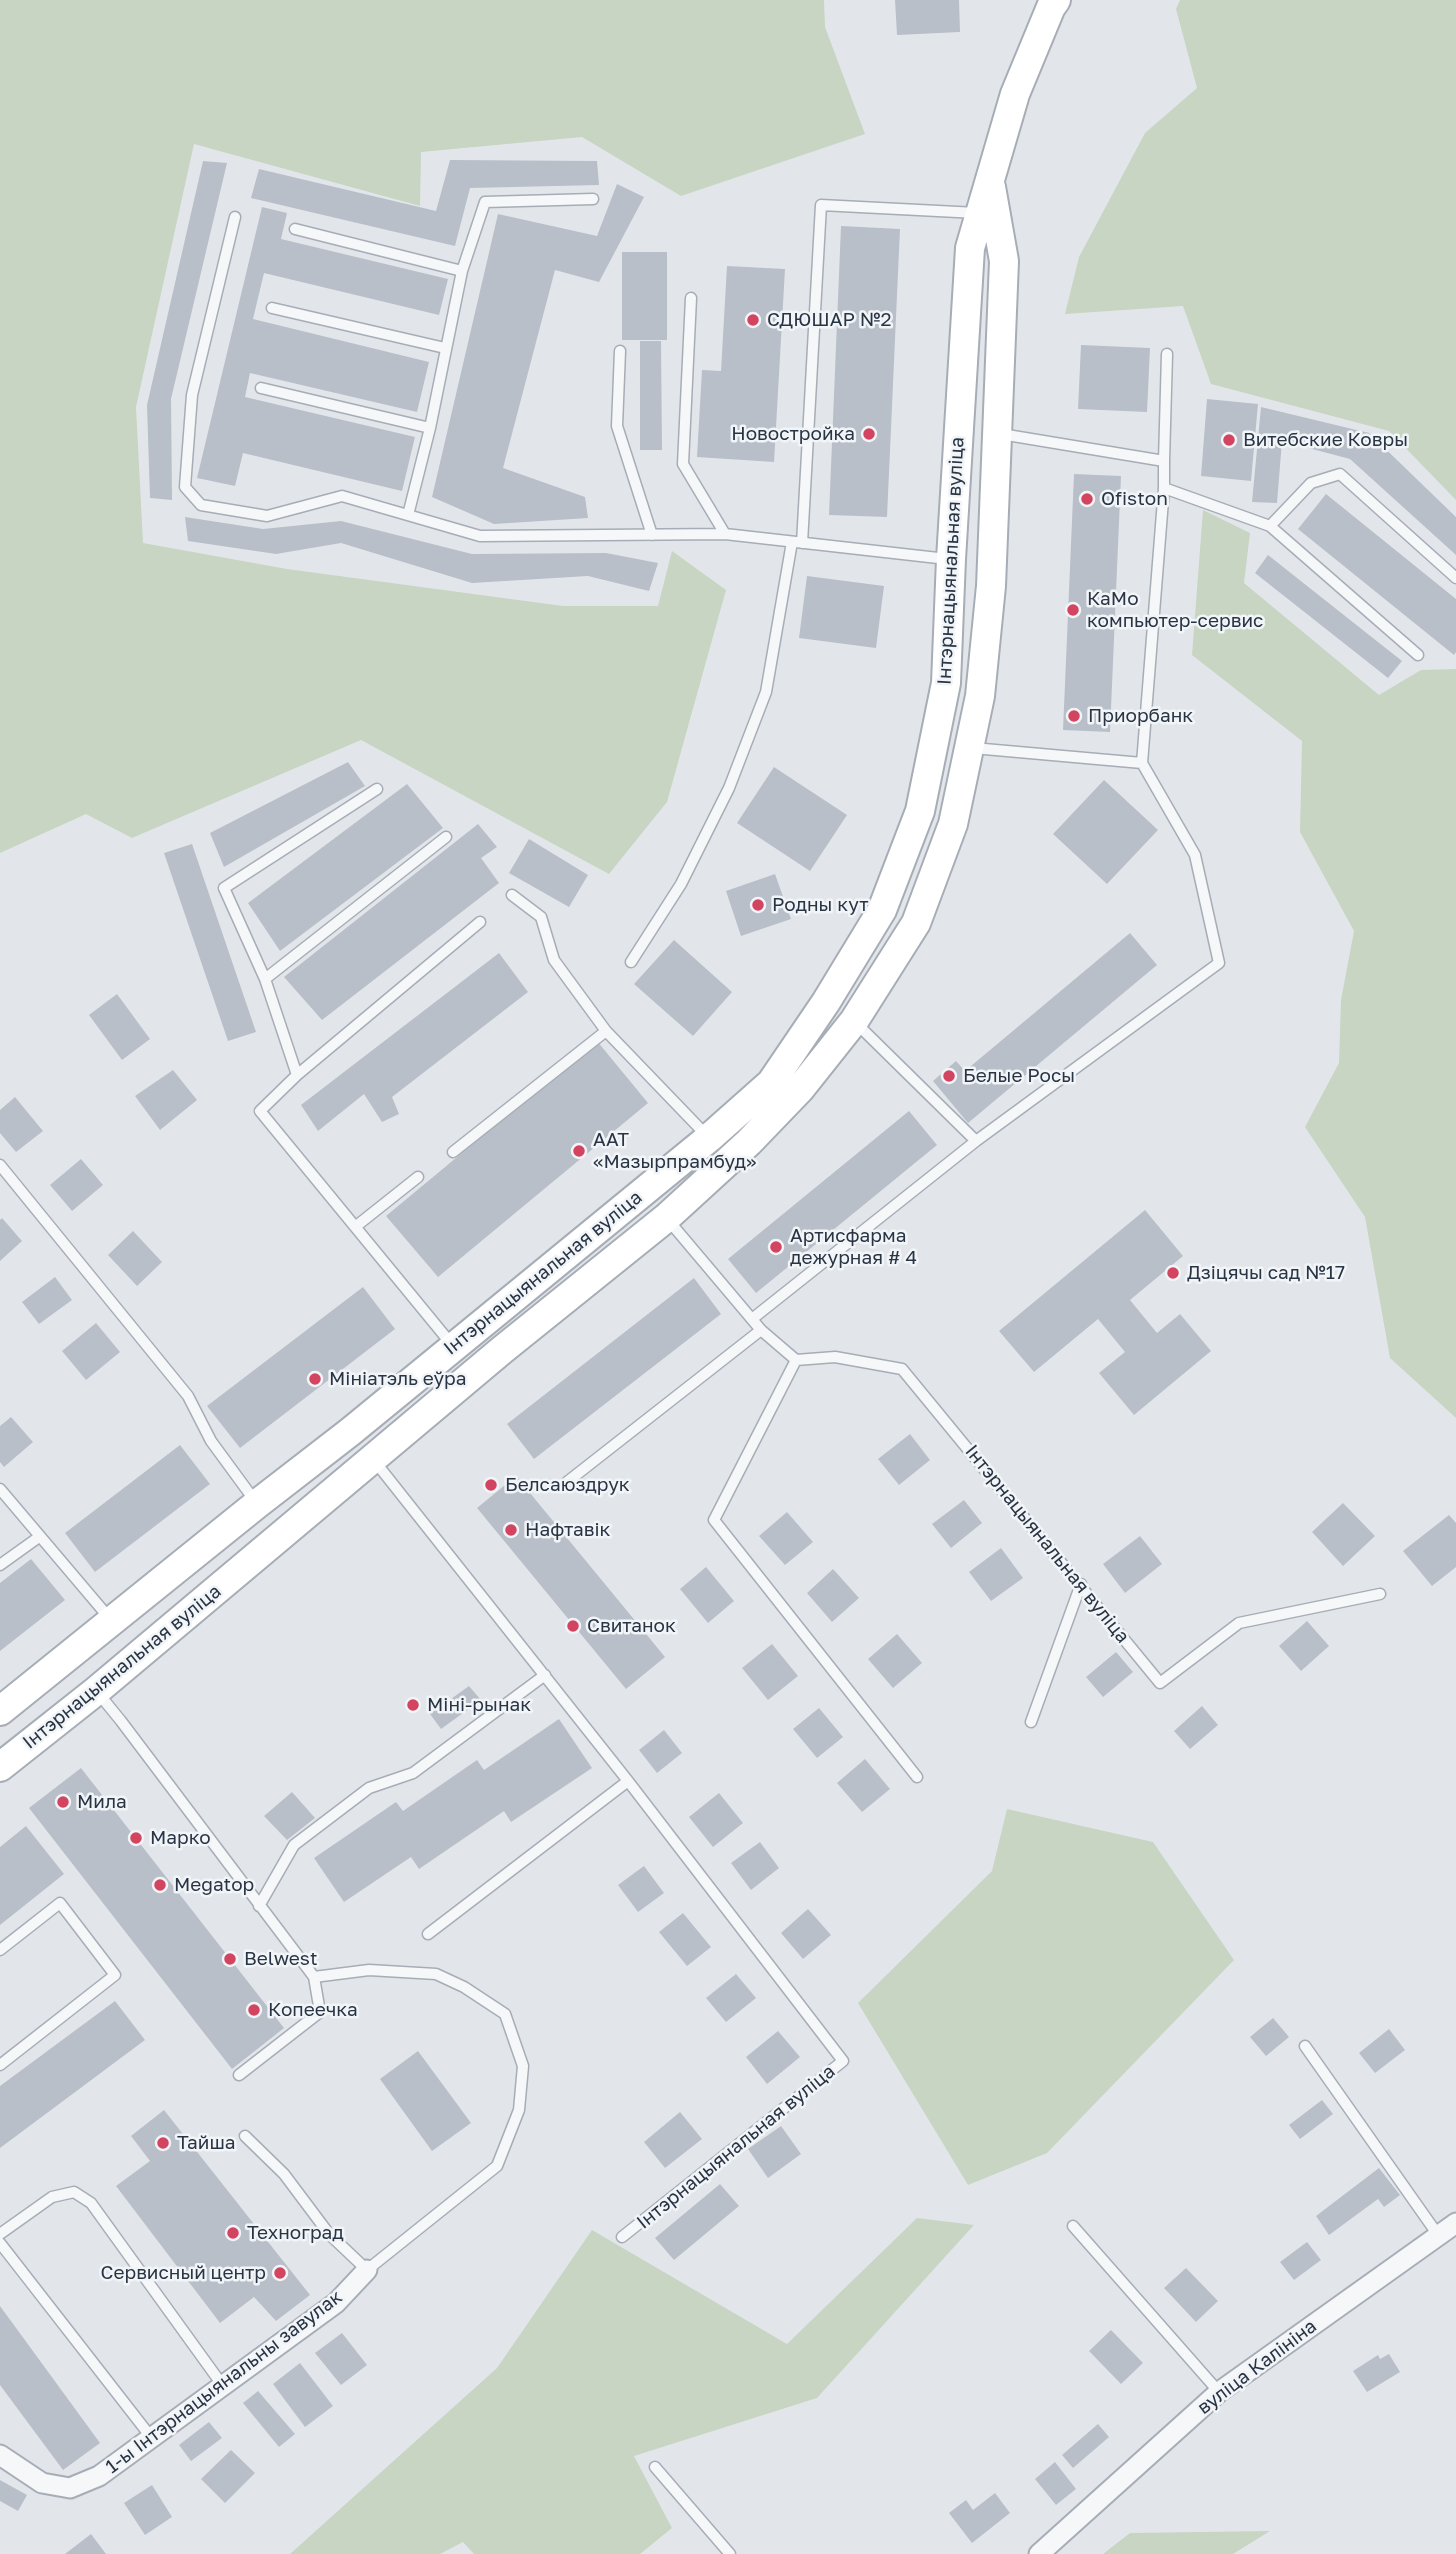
<!DOCTYPE html>
<meta charset="utf-8">
<style>
body{margin:0}
canvas{display:block;background:#e2e6eb}
</style>
<canvas width="1456" height="2554"></canvas>
<script>
const context = document.querySelector('canvas').getContext('2d');
context.lineJoin = 'round';
function fill(path, color) { context.fillStyle = color; context.fill(path, 'evenodd'); }
const toPath = rows => new Path2D(rows.map(r => 'M' + r).join(''));
function stroke(path, color, width, dash) { context.strokeStyle = color; context.lineWidth = width; context.lineCap = dash ? 'butt' : 'round'; context.setLineDash(dash || []); context.stroke(path); }
function write(font, color, halo, rows, align = 'center') {
  context.font = font + ' "Golos Text",sans-serif'; context.lineWidth = 5; context.setLineDash([]); context.textBaseline = 'middle'; context.strokeStyle = halo; context.fillStyle = color; for (const [text, x, y, turn = 0] of rows) {
    context.save(); context.translate(x, y); context.rotate((+turn || 0) * Math.PI / 180); context.textAlign = isNaN(turn) ? turn : align; if (halo) context.strokeText(text, 0, 0); context.fillText(text, 0, 0); context.restore();
  }
}
const green = toPath([
 [0,0,824,0,825,27,865,134,681,196,582,137,421,152,420,206,194,144,136,407,143,543,287,569,563,606,658,606,672,551,726,590,667,802,609,874,361,740,132,838,86,814,0,853],
 [1180,0,1456,0,1456,500,1389,431,1211,384,1183,306,1065,314,1079,257,1145,133,1197,88,1176,9],
 [1203,510,1250,533,1244,583,1379,695,1421,670,1456,669,1456,1418,1390,1358,1365,1217,1305,1127,1339,1063,1341,1000,1354,931,1300,832,1302,741,1192,655],
 [1007,1809,1153,1842,1234,1960,1047,2153,968,2185,858,2003,992,1871],
 [917,2218,974,2225,817,2398,634,2456,672,2528,640,2554,474,2554,463,2542,440,2554,290,2554,497,2368,592,2230,787,2344],
 [1270,2531,1233,2554,1103,2554,1130,2533]
]);
const building = toPath([
 [895,0,959,0,960,32,897,35],
 [450,160,597,161,599,185,470,188,455,246,251,198,259,169,436,211],
 [203,161,227,163,171,399,172,500,150,498,147,405],
 [617,184,644,197,599,282,555,270,503,468,585,497,588,518,494,524,432,497,498,214,597,236],
 [262,207,287,213,281,239,448,279,439,315,264,273,253,319,429,362,417,412,250,373,245,397,415,437,402,491,243,453,235,486,197,478],
 [841,226,900,229,887,517,829,515],
 [622,252,667,252,667,340,622,340],
 [727,266,785,269,774,462,697,457,702,370,721,371],
 [640,341,661,341,662,450,640,450],
 [1081,345,1150,348,1147,412,1078,409],
 [1207,399,1258,404,1251,481,1201,476],
 [1261,407,1369,433,1456,517,1456,555,1350,459,1282,441,1277,503,1252,502],
 [1074,474,1121,476,1110,732,1063,730],
 [1326,494,1456,599,1456,652,1454,655,1298,529],
 [185,517,263,529,341,521,472,554,606,553,658,563,649,591,588,576,472,583,341,543,276,554,188,541],
 [1268,555,1402,661,1388,678,1255,573],
 [807,576,884,586,876,648,799,638],
 [348,762,365,786,224,867,210,833],
 [774,767,847,815,810,871,737,823],
 [1104,780,1158,830,1107,884,1053,834],
 [407,784,443,828,280,951,248,903],
 [478,824,497,847,481,858,499,883,322,1020,284,977],
 [529,839,588,875,569,907,509,873],
 [192,844,256,1032,228,1041,164,853],
 [775,874,791,919,741,936,726,891],
 [1130,933,1157,965,968,1123,933,1081,956,1061,965,1071],
 [674,940,732,992,693,1036,634,984],
 [499,953,528,992,392,1097,399,1114,382,1122,364,1094,318,1131,301,1105],
 [117,994,150,1039,122,1060,89,1015],
 [597,1041,648,1103,438,1277,386,1216],
 [173,1070,197,1100,160,1130,135,1096],
 [15,1097,43,1131,16,1152,0,1133,0,1110],
 [909,1111,937,1145,756,1293,728,1259],
 [81,1159,103,1185,72,1211,50,1185],
 [1145,1210,1183,1256,1130,1300,1157,1333,1180,1314,1211,1351,1134,1415,1099,1373,1125,1352,1098,1319,1034,1372,999,1331],
 [2,1218,22,1241,0,1261,0,1220],
 [133,1231,162,1262,137,1286,108,1255],
 [55,1277,72,1300,39,1324,22,1302],
 [694,1278,721,1314,534,1459,507,1424],
 [363,1287,395,1329,240,1448,207,1406],
 [96,1323,120,1352,86,1380,62,1351],
 [11,1417,33,1442,4,1467,0,1462,0,1426],
 [910,1434,930,1460,899,1485,878,1459],
 [180,1445,210,1484,95,1572,65,1533],
 [516,1476,665,1657,626,1689,477,1508],
 [964,1500,982,1523,951,1548,932,1524],
 [1343,1503,1375,1536,1343,1566,1312,1532],
 [787,1512,813,1542,785,1565,759,1536],
 [1449,1515,1456,1523,1456,1567,1432,1586,1403,1551],
 [1140,1536,1162,1564,1125,1593,1103,1564],
 [1001,1548,1023,1578,991,1601,969,1572],
 [31,1559,65,1600,0,1651,0,1583],
 [706,1567,734,1601,708,1623,680,1589],
 [833,1569,859,1598,832,1622,807,1593],
 [1307,1621,1329,1646,1301,1671,1279,1646],
 [897,1634,922,1663,893,1688,868,1659],
 [772,1644,798,1676,768,1700,742,1668],
 [1116,1652,1133,1672,1103,1697,1086,1677],
 [469,1686,481,1700,441,1729,430,1714],
 [1202,1706,1218,1725,1190,1749,1174,1731],
 [819,1708,843,1737,817,1758,793,1729],
 [559,1719,592,1768,511,1822,504,1811,419,1869,411,1857,344,1902,314,1858,396,1802,403,1811,477,1760,484,1770],
 [664,1730,682,1753,657,1773,639,1750],
 [865,1759,890,1789,862,1812,837,1783],
 [81,1768,284,2028,232,2069,29,1808],
 [292,1792,315,1818,287,1840,264,1816],
 [719,1793,743,1823,713,1847,689,1817],
 [26,1826,64,1874,0,1925,0,1847],
 [760,1842,779,1868,751,1890,731,1863],
 [644,1866,664,1893,638,1912,618,1885],
 [808,1909,831,1935,803,1959,781,1933],
 [683,1913,711,1947,687,1966,659,1932],
 [736,1974,756,1998,726,2022,706,1998],
 [115,2001,145,2040,0,2148,0,2086],
 [1273,2018,1289,2037,1266,2056,1250,2037],
 [1389,2029,1405,2050,1375,2073,1359,2053],
 [778,2031,800,2057,767,2084,746,2057],
 [418,2051,471,2123,432,2151,380,2079],
 [1322,2100,1333,2114,1300,2139,1289,2125],
 [164,2110,310,2295,276,2321,254,2297,220,2323,116,2186,150,2161,131,2136],
 [680,2112,702,2139,665,2168,644,2142],
 [781,2126,801,2154,768,2178,748,2149],
 [1379,2168,1400,2195,1384,2207,1378,2199,1329,2235,1316,2216],
 [720,2184,739,2206,674,2260,655,2238],
 [1307,2242,1321,2260,1294,2280,1280,2262],
 [1186,2268,1218,2301,1196,2322,1164,2288],
 [0,2306,100,2443,63,2470,0,2385],
 [1111,2330,1143,2363,1121,2384,1089,2351],
 [342,2333,367,2365,341,2385,315,2353],
 [1389,2354,1400,2372,1367,2392,1353,2371,1378,2355,1380,2359],
 [300,2363,333,2406,305,2427,273,2384],
 [258,2391,295,2434,279,2447,243,2403],
 [209,2422,222,2438,191,2461,179,2445],
 [1098,2424,1109,2437,1073,2468,1062,2455],
 [231,2450,255,2473,225,2503,201,2479],
 [1055,2462,1076,2489,1056,2505,1035,2479],
 [0,2480,27,2495,18,2511,0,2501],
 [152,2485,172,2517,145,2535,124,2503],
 [995,2493,1010,2513,972,2543,949,2513,966,2500,973,2510],
 [91,2534,106,2554,65,2554]
]);
const lane = toPath([
 [235,217,192,395,185,487,201,505,267,516,342,496,480,536,725,534,947,559],
 [295,229,462,271],
 [691,298,683,464,725,534],
 [272,308,445,348],
 [620,351,617,426,652,535],
 [261,388,430,428],
 [1001,434,1164,461,1164,488,1270,526,1418,655],
 [1164,461,1167,354],
 [408,515,430,428,462,271,485,202,593,199],
 [1270,526,1311,483,1340,474,1456,578],
 [802,543,821,205,977,213],
 [973,748,1142,763],
 [446,837,265,979,297,1075,260,1111,453,1346],
 [512,895,541,917,554,960,606,1031,709,1138],
 [631,962,681,884,729,788,766,692,792,542],
 [265,979,224,888,377,789],
 [857,1024,976,1141],
 [297,1075,480,922],
 [453,1152,606,1031],
 [0,1165,188,1396,211,1441,255,1501],
 [669,1221,761,1330,796,1360],
 [355,1227,418,1177],
 [752,1319,976,1141,1219,963,1195,855,1142,763,1164,488],
 [373,1459,628,1781,843,2061,622,2237],
 [567,1482,761,1330],
 [0,1489,111,1620],
 [0,1565,39,1537],
 [99,1694,121,1721,314,1977,369,1970,436,1974,464,1987,505,2014,523,2066,519,2110,497,2166,367,2270,329,2234,284,2174,245,2136],
 [1031,1722,1081,1584],
 [917,1777,714,1520,796,1360,835,1357,902,1369,1160,1683,1239,1623,1380,1594],
 [259,1906,294,1845,369,1788,413,1773,545,1675],
 [428,1934,628,1781],
 [0,1950,60,1903,115,1975,0,2065],
 [1305,2046,1438,2235],
 [239,2075,320,2012,314,1977],
 [1073,2226,1219,2392],
 [0,2234,52,2197,74,2192,91,2203,223,2386],
 [0,2243,151,2437],
 [655,2467,730,2554]
]);
const street = toPath([
 [0,2455,42,2483,70,2488,99,2476,336,2303,367,2270],
 [1039,2554,1219,2392,1456,2223]
]);
const secondary = toPath([
 [0,1711,257,1504,350,1432,709,1138,771,1083,826,1002,882,910,920,811,946,683,951,559,970,248,1015,94,1051,7,1056,0],
 [0,1767,96,1691,502,1350,666,1218,749,1142,800,1089,854,1021,916,923,953,824,980,696,991,586,1004,261,991,187]
]);
const markers = [
 [753,320,7,"#d34461"],
 [869,434,7,"#d34461"],
 [1229,440,7,"#d34461"],
 [1087,499,7,"#d34461"],
 [1073,610,7,"#d34461"],
 [1074,716,7,"#d34461"],
 [758,905,7,"#d34461"],
 [949,1076,7,"#d34461"],
 [579,1151,7,"#d34461"],
 [776,1247,7,"#d34461"],
 [1173,1273,7,"#d34461"],
 [315,1379,7,"#d34461"],
 [491,1485,7,"#d34461"],
 [511,1530,7,"#d34461"],
 [573,1626,7,"#d34461"],
 [413,1705,7,"#d34461"],
 [63,1802,7,"#d34461"],
 [136,1838,7,"#d34461"],
 [160,1885,7,"#d34461"],
 [230,1959,7,"#d34461"],
 [254,2010,7,"#d34461"],
 [163,2143,7,"#d34461"],
 [233,2233,7,"#d34461"],
 [280,2273,7,"#d34461"]
];
const poiNames = [
 ["СДЮШАР №2",767,320],
 ["Новостройка",855,434,"right"],
 ["Витебские Ковры",1243,440],
 ["Ofiston",1101,499],
 ["КаМо",1087,599],
 ["компьютер-сервис",1087,621],
 ["Приорбанк",1088,716],
 ["Родны кут",772,905],
 ["Белые Росы",963,1076],
 ["ААТ",593,1140],
 ["«Мазырпрамбуд»",593,1162],
 ["Артисфарма",790,1236],
 ["дежурная # 4",790,1258],
 ["Дзіцячы сад №17",1187,1273],
 ["Мініатэль еўра",329,1379],
 ["Белсаюздрук",505,1485],
 ["Нафтавік",525,1530],
 ["Свитанок",587,1626],
 ["Міні-рынак",427,1705],
 ["Мила",77,1802],
 ["Марко",150,1838],
 ["Megatop",174,1885],
 ["Belwest",244,1959],
 ["Копеечка",268,2010],
 ["Тайша",177,2143],
 ["Техноград",247,2233],
 ["Сервисный центр",266,2273,"right"]
];
const streetNames = [
 ["Інтэрнацыянальная вуліца",951,561,-87],
 ["Інтэрнацыянальная вуліца",543,1273,-39],
 ["Інтэрнацыянальная вуліца",1047,1544,51],
 ["Інтэрнацыянальная вуліца",122,1667,-39],
 ["Інтэрнацыянальная вуліца",736,2147,-39],
 ["вуліца Калініна",1257,2367,-37],
 ["1-ы Інтэрнацыянальны завулак",224,2382,-37]
];
fill(green, '#c8d5c3');
fill(building, '#b9bfc9');
stroke(lane, '#a7adb6', 13);
stroke(street, '#a7adb6', 23);
stroke(secondary, '#a7adb6', 32);
stroke(lane, '#f5f7f9', 10);
stroke(street, '#f5f7f9', 19);
stroke(secondary, '#fff', 28);
for (const [x, y, r, color] of markers) { const dot = new Path2D(); dot.arc(x, y, r, 0, 2 * Math.PI); context.fillStyle = color; context.fill(dot); stroke(dot, '#f2f5f8', 2.5); }
write('19px', '#293444', '#f2f5f8', poiNames, 'left');
write('19px', '#293444', '#f2f5f8', streetNames);
</script>
